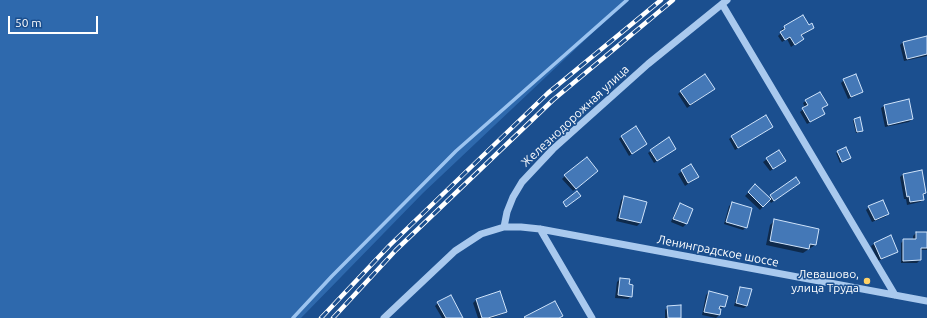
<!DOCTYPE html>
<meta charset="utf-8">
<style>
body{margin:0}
#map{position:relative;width:927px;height:318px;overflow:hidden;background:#1b4f8f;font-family:Ubuntu,sans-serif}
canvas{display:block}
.scale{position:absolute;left:8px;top:16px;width:90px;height:18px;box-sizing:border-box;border:2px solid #fff;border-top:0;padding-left:5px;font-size:12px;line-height:14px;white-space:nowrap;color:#fff;-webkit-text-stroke:3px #1b4f8f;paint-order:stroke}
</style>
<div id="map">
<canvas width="927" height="318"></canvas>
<div class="scale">50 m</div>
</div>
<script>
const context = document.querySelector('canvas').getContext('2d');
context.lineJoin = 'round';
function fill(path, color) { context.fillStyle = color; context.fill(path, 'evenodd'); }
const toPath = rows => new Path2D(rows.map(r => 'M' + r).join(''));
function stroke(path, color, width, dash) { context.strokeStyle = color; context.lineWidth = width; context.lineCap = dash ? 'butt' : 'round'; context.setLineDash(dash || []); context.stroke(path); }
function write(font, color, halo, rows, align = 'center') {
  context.font = font + ' Ubuntu,sans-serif'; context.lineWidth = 3; context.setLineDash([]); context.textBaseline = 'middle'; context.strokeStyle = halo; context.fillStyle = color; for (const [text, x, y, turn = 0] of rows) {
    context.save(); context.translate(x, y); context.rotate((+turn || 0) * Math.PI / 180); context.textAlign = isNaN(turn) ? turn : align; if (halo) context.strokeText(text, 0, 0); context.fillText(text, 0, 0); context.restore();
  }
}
const green = toPath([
 [0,0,629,0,621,6,423,193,301,318,0,318]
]);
const shadow = toPath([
 [802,16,808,26,813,28,801,36,802,39,791,47,787,39,782,42,778,36,782,32,781,30],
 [927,37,927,56,904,61,900,45,903,42],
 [844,80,862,92,859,94,848,99,841,83],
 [714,89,687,108,678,94,681,91],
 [806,101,826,105,822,109,824,113,821,116,807,124,800,112,805,108,803,103],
 [884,106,912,119,909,122,885,127,881,108],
 [854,119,862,130,861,132,856,133,853,121],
 [772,127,735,150,729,139,732,137],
 [622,136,646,144,629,156,619,139],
 [845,148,848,159,840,163,836,153],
 [675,149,654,163,648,153,651,151],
 [778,151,785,161,770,171,763,162],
 [691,165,698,177,685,186,678,174],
 [594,173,573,191,562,179,565,176],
 [903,174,925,193,923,196,923,200,920,202,907,205,906,199,904,199,900,177],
 [755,186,769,198,795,186,771,203,769,200,760,210,745,196],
 [624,197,640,223,637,226,616,221,621,200],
 [732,203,746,227,743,230,724,224,729,206],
 [680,205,692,210,686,224,683,227,671,222,677,208],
 [869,207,888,214,885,217,872,222,866,210],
 [775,220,818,230,815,245,803,253,766,245,770,225],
 [916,233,927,233,927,250,920,250,920,260,917,263,901,263,901,243,904,240,913,240,913,236],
 [874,244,896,251,893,254,878,261,871,246],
 [620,279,631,296,628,299,615,298,617,282],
 [741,288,747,306,744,308,734,306,738,291],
 [499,292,506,311,503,314,492,318,478,318,473,303,476,300],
 [709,292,724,306,720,309,719,315,716,318,702,315,706,295],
 [438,303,462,318,442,318,435,306],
 [668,307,680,318,665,318,665,310]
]);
const stream = toPath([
 [293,318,332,276,456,151,627,0]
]);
const building = toPath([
 [803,15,809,25,812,23,814,28,801,35,804,39,795,45,790,37,785,40,780,32,785,29,784,26,803,15],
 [927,36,927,54,907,59,903,42,927,36],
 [705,74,715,89,690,105,680,91,705,74],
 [856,74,863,92,851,97,843,79,856,74],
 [820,92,828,105,822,108,825,114,810,122,802,108,808,105,805,100,820,92],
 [909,99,913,119,888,125,884,105,909,99],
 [766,115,773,127,738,148,731,136,766,115],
 [860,117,863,131,857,132,854,119,860,117],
 [636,126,647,144,632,154,621,136,636,126],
 [669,137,676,149,657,161,650,150,669,137],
 [846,147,851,158,842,162,837,151,846,147],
 [779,150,786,161,773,169,766,158,779,150],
 [587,157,598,171,576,189,564,175,587,157],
 [691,164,699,177,688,183,681,170,691,164],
 [922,170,926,193,923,194,924,200,910,202,909,196,907,197,903,174,922,170],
 [796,177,800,183,774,201,770,195,796,177],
 [755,184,771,199,763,207,748,192,755,184],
 [577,191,581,196,566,207,563,202,577,191],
 [624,196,647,202,641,223,619,218,624,196],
 [883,200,889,214,875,220,868,206,883,200],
 [732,202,752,208,747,228,726,222,732,202],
 [680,203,693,209,687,224,673,219,680,203],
 [774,219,819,229,816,245,810,244,809,249,770,241,774,219],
 [916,232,927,232,927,248,921,248,921,260,903,261,903,239,916,239,916,232],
 [891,235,898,252,881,259,874,243,891,235],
 [620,278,630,279,629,284,633,285,632,297,618,295,620,278],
 [740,287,752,289,747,306,736,303,740,287],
 [500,291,507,312,488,318,482,318,476,299,500,291],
 [709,291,728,296,725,307,720,306,719,309,721,309,720,315,704,312,709,291],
 [451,295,463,318,446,318,437,302,451,295],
 [555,301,563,316,559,318,525,318,524,317,555,301],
 [681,305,681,318,668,318,667,306,681,305]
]);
const minor = toPath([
 [722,4,895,295],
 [504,227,507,212,513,197,522,182,553,149,648,64,727,0],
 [540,229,592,318],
 [384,318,455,251,481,234,504,227,521,227,540,229,927,301]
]);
const rail = toPath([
 [321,318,390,245,548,93,661,0],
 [333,318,396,250,553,100,673,0]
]);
const markers = [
 [867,281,4,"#ffd166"]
];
const streetNames = [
 ["Железнодорожная улица",575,116,-43],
 ["Ленинградское шоссе",718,251,11]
];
const poiNames = [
 ["Левашово,",859,274],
 ["улица Труда",859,288]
];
fill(green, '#2e69ad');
fill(shadow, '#0007');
stroke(stream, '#9cc4f0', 3.5);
fill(building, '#4478b7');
stroke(building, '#cfe3fa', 1);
stroke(minor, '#a9c9ee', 7);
stroke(rail, '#fff', 4.5);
stroke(rail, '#1b4f8f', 3, [9]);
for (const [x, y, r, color] of markers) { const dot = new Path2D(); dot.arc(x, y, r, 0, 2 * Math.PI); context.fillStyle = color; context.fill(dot); stroke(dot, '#1b4f8f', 1.5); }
write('12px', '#fff', '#1b4f8f', streetNames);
write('12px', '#fff', '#1b4f8f', poiNames, 'right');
</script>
